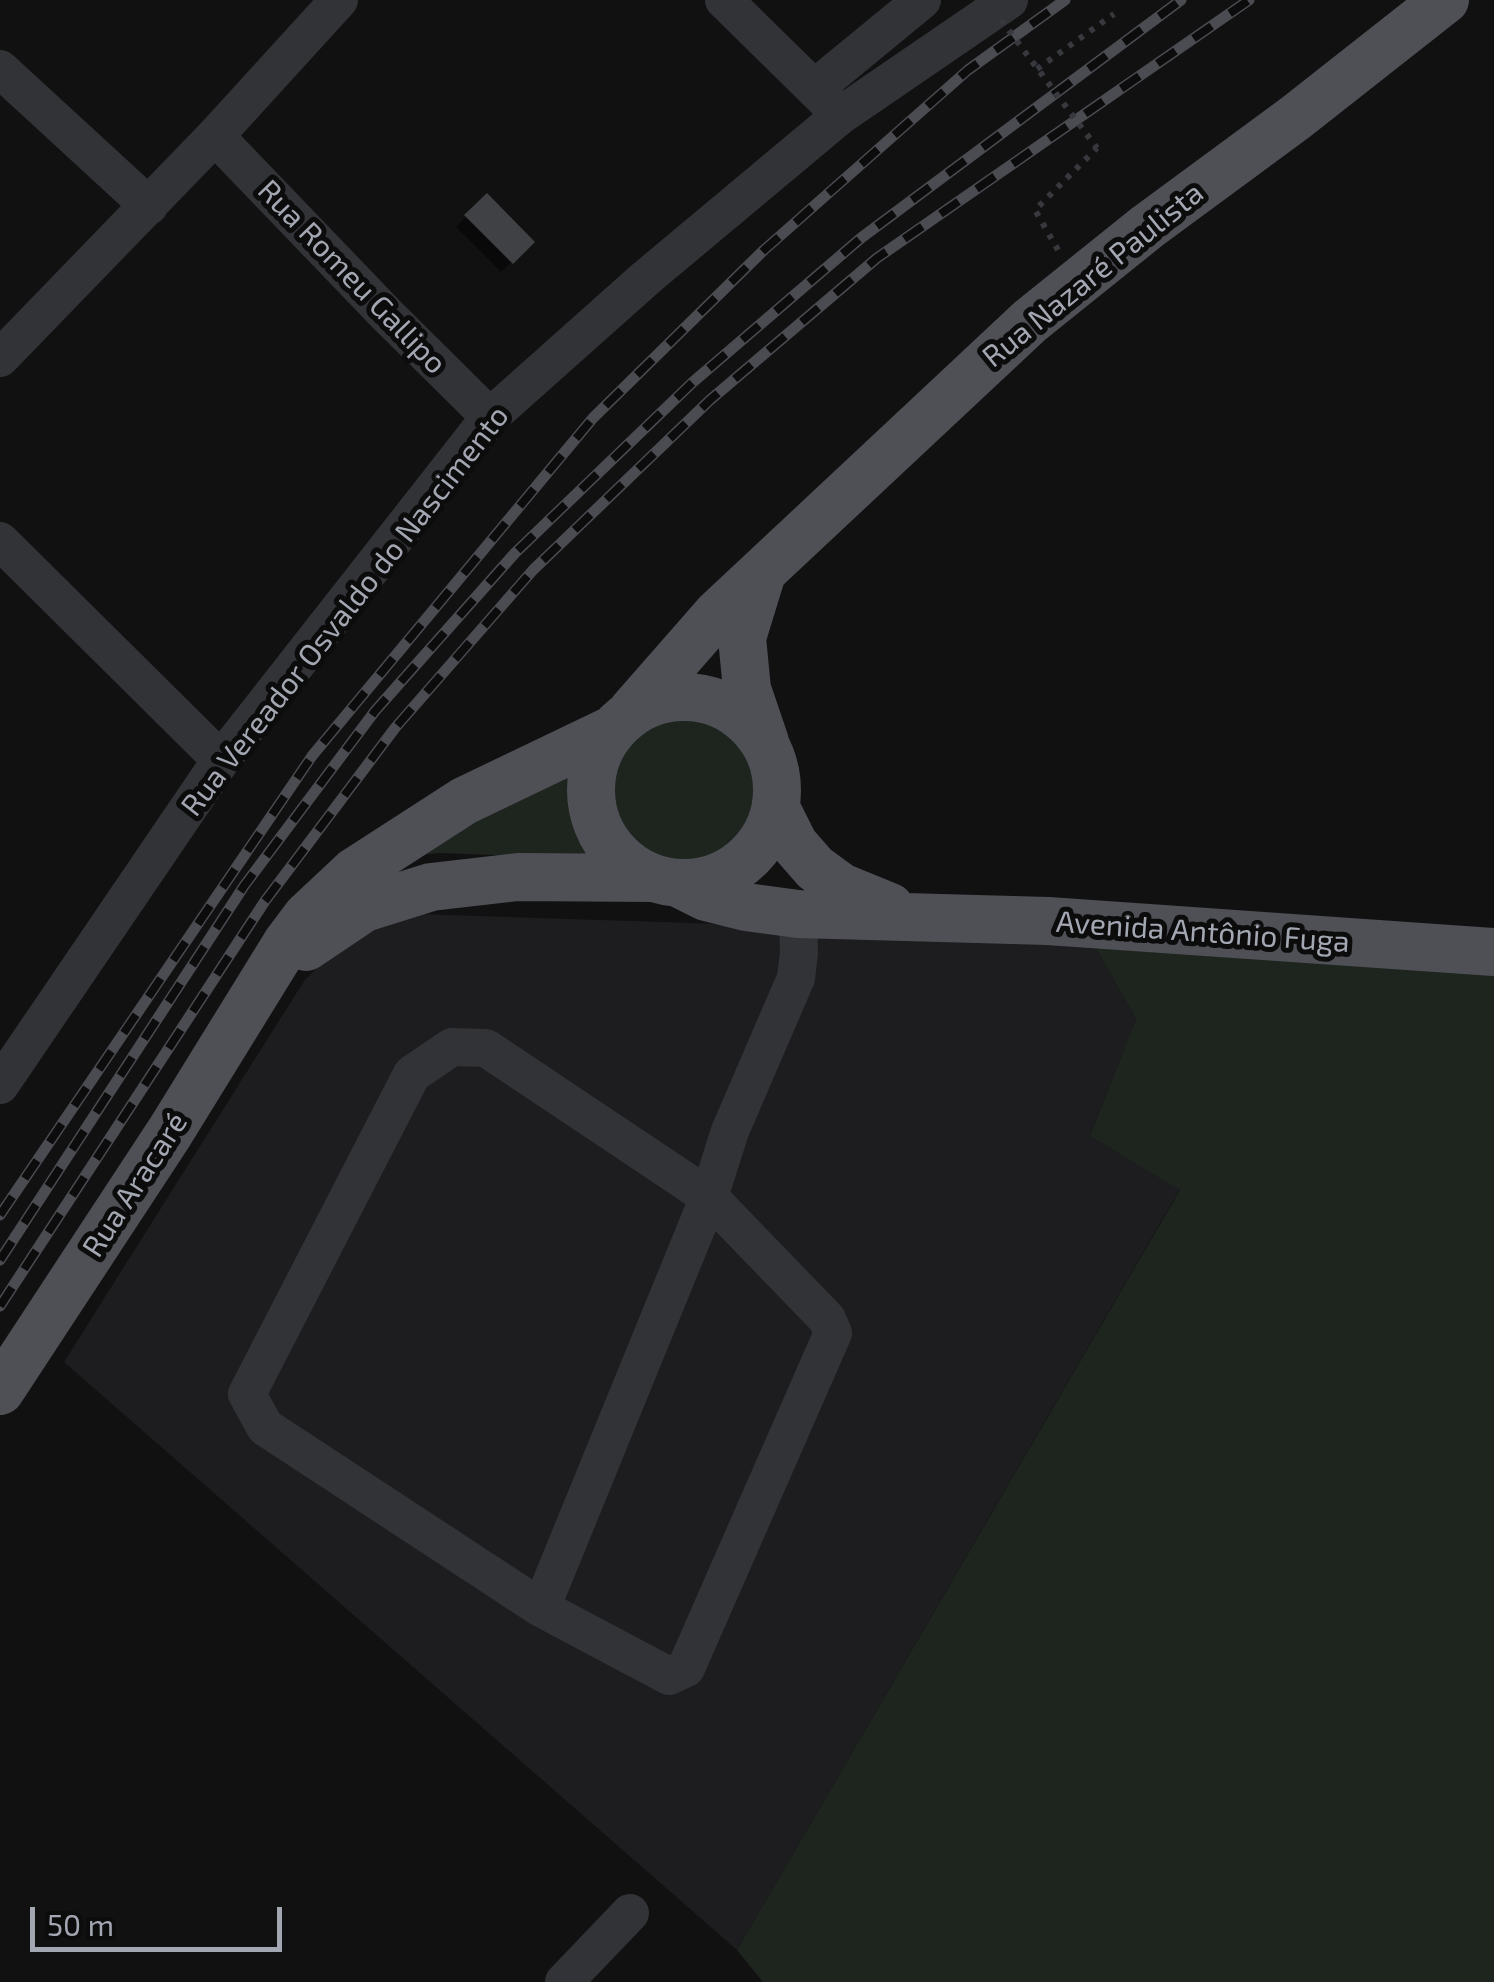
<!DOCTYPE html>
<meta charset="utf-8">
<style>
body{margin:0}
#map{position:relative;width:1494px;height:1982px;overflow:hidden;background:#111112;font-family:"Exo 2",sans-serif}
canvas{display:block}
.scale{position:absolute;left:30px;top:1907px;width:252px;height:45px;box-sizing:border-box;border:5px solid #a3a7b2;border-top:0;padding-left:12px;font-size:30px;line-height:35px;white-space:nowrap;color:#a3a7b2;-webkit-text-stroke:8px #0c0c0d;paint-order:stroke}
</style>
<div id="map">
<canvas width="1494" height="1982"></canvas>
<div class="scale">50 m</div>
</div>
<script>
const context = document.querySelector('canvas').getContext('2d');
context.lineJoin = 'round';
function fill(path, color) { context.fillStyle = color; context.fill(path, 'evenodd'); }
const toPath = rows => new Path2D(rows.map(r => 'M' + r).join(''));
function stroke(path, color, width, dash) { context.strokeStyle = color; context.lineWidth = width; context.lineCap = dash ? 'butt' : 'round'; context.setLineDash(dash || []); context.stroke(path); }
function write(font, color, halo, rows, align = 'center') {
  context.font = font + ' "Exo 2",sans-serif'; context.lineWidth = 10; context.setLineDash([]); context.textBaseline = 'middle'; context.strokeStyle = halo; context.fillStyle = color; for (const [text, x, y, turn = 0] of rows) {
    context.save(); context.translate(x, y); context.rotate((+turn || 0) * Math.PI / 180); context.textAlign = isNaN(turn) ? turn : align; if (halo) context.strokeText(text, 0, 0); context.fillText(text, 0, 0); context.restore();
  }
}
const built = toPath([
 [418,914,1089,936,1136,1019,1090,1136,1180,1189,737,1950,64,1362,304,981,345,940]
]);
const green = toPath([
 '609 790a76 76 0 1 1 152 0a76 76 0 1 1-152 0Z',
 [578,766,578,805,586,831,601,859,441,853,406,856],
 [1089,936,1494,964,1494,1982,763,1982,737,1950,1180,1190,1090,1136,1136,1019]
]);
const shadow = toPath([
 [487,196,532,242,501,272,456,227]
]);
const building = toPath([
 [487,193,535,242,513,264,464,215]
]);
const path = toPath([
 [1037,69,1114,14],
 [1058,250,1035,210,1097,148]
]);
const minor = toPath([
 [724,0,841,115],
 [0,69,149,206],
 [815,88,922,0],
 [215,136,387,315,490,417],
 [0,358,215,136,339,0],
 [0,541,221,760],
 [452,1047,486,1048,709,1197,827,1319,833,1333,686,1668,669,1676,541,1608,265,1427,247,1394,412,1074,452,1047],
 [0,1085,221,760,490,417,646,278,841,115,1009,0],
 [541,1608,709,1197,730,1131,796,978,799,953,798,914],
 [564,1982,630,1913]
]);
const major = toPath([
 [761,576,742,638,747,689,765,742],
 '591 790a93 93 0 1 1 186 0a93 93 0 1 1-186 0Z',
 [632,711,717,614,1030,321,1147,227,1295,118,1445,0],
 [776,808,794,844,815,868,841,887,890,907],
 [678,883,706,897,746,907,798,914,1048,921,1494,952],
 [306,947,364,908,431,887,518,877,653,878],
 [0,1391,170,1132,286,944,307,916,354,872,464,801,610,731]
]);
const rail = toPath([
 [0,1215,312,756,593,418,764,250,968,70,1065,0],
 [0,1260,244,886,375,711,515,553,693,382,861,238,1181,0],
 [0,1306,265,901,395,728,533,570,710,400,877,258,1249,0]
]);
const pathBridge = toPath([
 [1001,20,1097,148]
]);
const streetNames = [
 ["Rua Nazaré Paulista",1093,275,-39],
 ["Rua Romeu Gallipo",352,277,46],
 ["Rua Vereador Osvaldo do Nascimento",345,611,-52],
 ["Avenida Antônio Fuga",1203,932,4],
 ["Rua Aracaré",135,1185,-57]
];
fill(built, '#1d1d1f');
fill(green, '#1e251f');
fill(shadow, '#0007');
fill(building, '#404145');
stroke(path, '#38393e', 6, [5, 8]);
stroke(minor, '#323337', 38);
stroke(major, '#4e5056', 48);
stroke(rail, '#4b4c52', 11);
stroke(rail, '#0c0c0d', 8, [22]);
stroke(pathBridge, '#38393e', 6, [5, 8]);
write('30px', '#a3a7b2', '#0c0c0d', streetNames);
</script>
